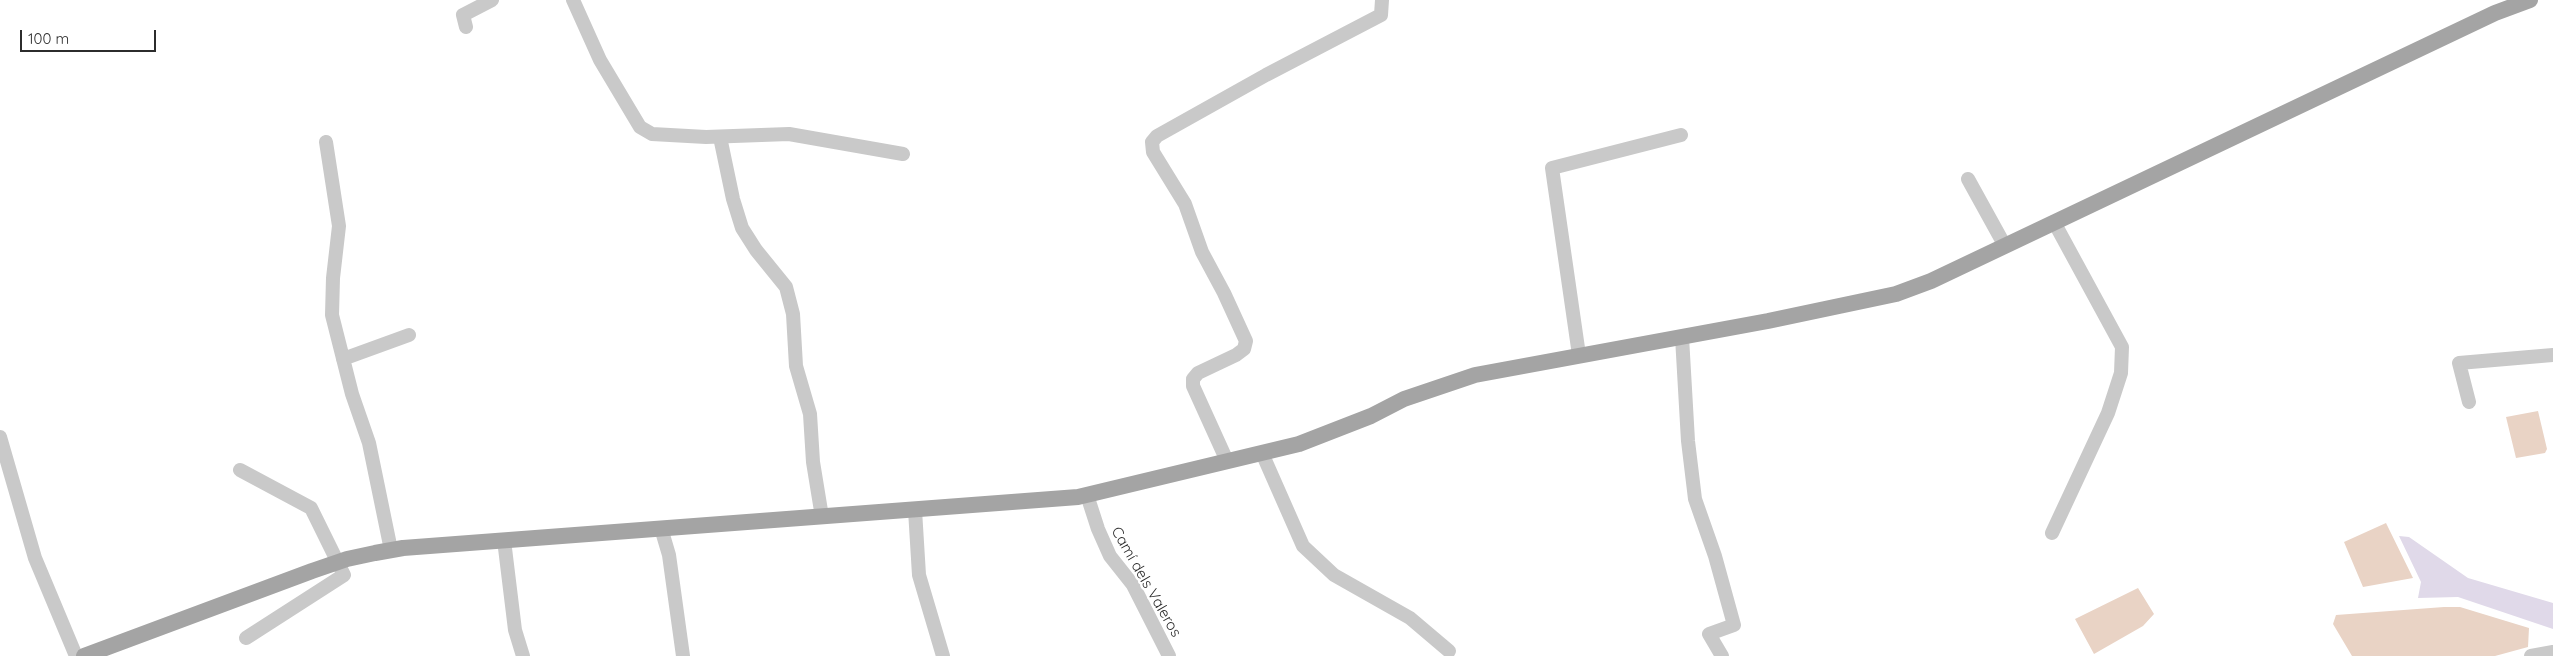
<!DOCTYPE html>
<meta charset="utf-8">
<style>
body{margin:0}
#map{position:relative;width:2553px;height:656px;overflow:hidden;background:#fff;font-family:Quicksand,sans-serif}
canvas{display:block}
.scale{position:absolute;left:20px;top:30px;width:136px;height:22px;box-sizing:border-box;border:2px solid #2c2c2c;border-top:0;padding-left:6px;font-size:15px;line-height:18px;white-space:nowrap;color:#2c2c2c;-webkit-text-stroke:4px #fff;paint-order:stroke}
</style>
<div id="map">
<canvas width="2553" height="656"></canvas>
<div class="scale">100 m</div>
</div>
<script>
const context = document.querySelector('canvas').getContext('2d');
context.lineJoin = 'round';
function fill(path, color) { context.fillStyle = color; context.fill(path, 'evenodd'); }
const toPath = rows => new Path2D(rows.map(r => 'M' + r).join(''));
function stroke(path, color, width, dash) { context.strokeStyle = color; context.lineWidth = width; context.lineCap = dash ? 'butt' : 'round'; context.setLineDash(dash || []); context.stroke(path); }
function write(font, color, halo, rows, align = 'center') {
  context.font = font + ' Quicksand,sans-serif'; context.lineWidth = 5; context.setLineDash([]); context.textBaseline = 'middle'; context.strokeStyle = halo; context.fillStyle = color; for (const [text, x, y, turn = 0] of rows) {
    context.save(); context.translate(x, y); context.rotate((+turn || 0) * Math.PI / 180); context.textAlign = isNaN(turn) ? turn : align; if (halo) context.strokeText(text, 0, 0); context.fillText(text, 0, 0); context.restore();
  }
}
const green = toPath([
 [2399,536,2409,537,2468,578,2553,603,2553,629,2458,597,2418,598,2421,582]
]);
const water = toPath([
 [2538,411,2547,449,2545,453,2516,458,2506,417],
 [2386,523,2413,578,2363,587,2344,542],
 [2138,588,2154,614,2143,626,2094,654,2075,619],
 [2444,607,2460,607,2529,628,2528,647,2495,656,2352,656,2333,624,2336,615]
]);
const minor = toPath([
 [573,0,600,60,640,127,652,134,706,137,789,134,903,154],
 [466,27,463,15,492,0],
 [720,137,733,199,742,228,756,250,786,287,793,314,796,366,810,414,813,462,822,517],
 [326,142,339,226,333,278,332,315,352,394,369,443,391,550],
 [1968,179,2005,246],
 [1682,337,1688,441,1695,499,1715,556,1734,625,1709,634,1722,656],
 [1579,355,1552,168,1681,135],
 [343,359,409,335],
 [2469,402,2459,363,2553,355],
 [0,437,35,558,76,656],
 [1262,453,1303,546,1334,575,1410,618,1449,651],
 [1227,461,1193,386,1193,379,1198,373,1236,355,1244,349,1246,341,1224,293,1202,252,1185,204,1153,152,1152,142,1157,136,1266,75,1381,15,1382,0],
 [240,470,311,508,344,575,246,638],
 [1087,495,1098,529,1110,556,1133,585,1169,656],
 [915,510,919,575,943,656],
 [661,528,669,555,683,656],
 [2052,533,2108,413,2121,373,2122,347,2054,222],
 [504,540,515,630,523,656],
 [2531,656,2553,652]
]);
const major = toPath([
 [84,656,312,571,347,559,375,553,403,548,1078,497,1299,444,1371,416,1404,399,1475,375,1768,321,1896,294,1931,281,2495,13,2530,0]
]);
const streetNames = [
 ["Camí dels Valeros",1146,582,60]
];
fill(green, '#e0d9e9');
fill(water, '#e9d3c5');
stroke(minor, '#c9c9c9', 14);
stroke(major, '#a4a4a4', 16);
write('15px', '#2c2c2c', '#fff', streetNames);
</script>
